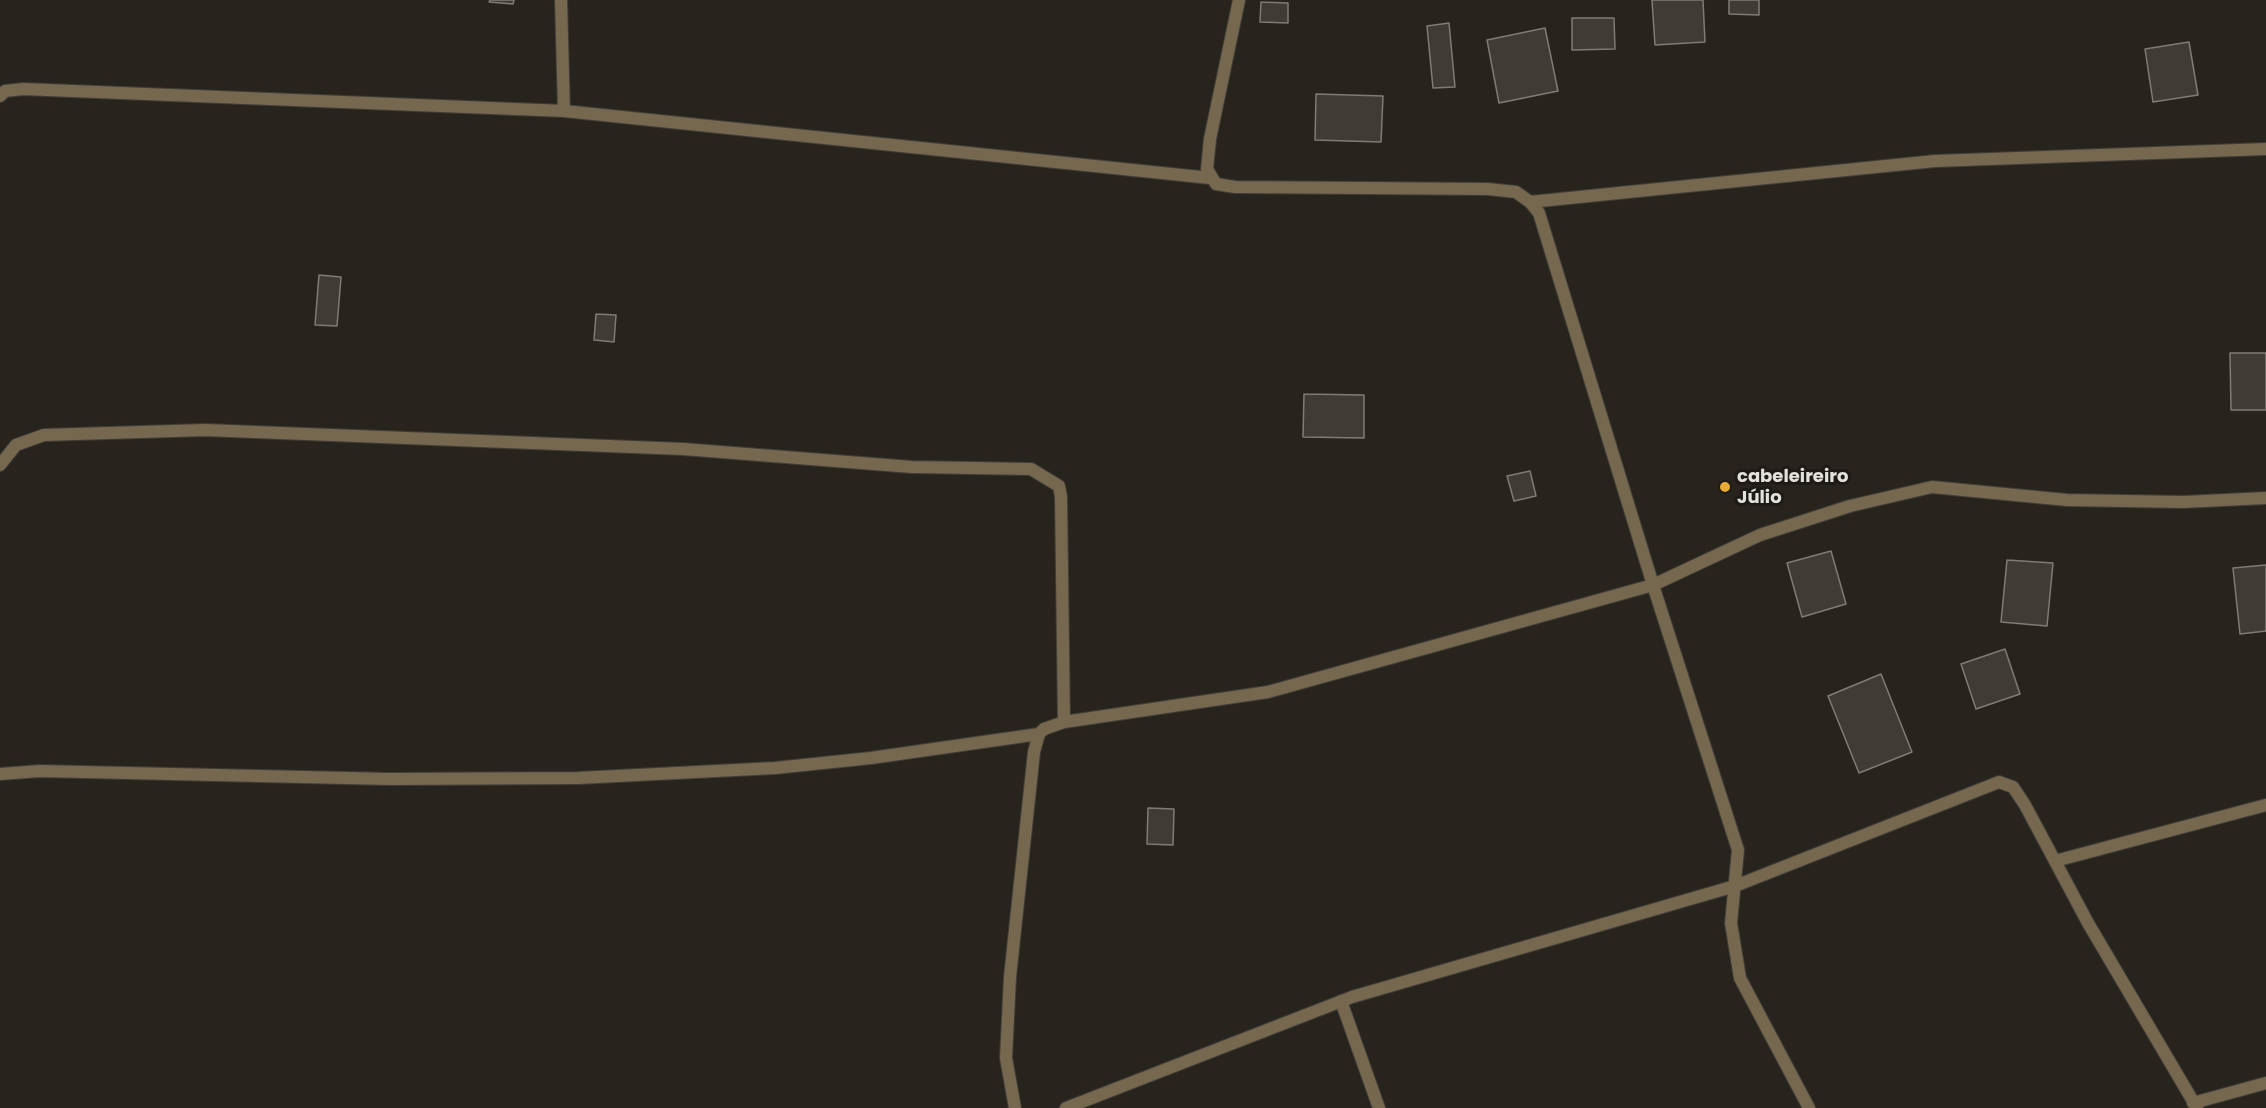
<!DOCTYPE html>
<meta charset="utf-8">
<style>
body{margin:0}
canvas{display:block;background:#27231d}
</style>
<canvas width="2266" height="1108"></canvas>
<script>
const context = document.querySelector('canvas').getContext('2d');
context.lineJoin = 'round';
function fill(path, color) { context.fillStyle = color; context.fill(path, 'evenodd'); }
const toPath = rows => new Path2D(rows.map(r => 'M' + r).join(''));
function stroke(path, color, width, dash) { context.strokeStyle = color; context.lineWidth = width; context.lineCap = dash ? 'butt' : 'round'; context.setLineDash(dash || []); context.stroke(path); }
function write(font, color, halo, rows, align = 'center') {
  context.font = font + ' Poppins,sans-serif'; context.lineWidth = 6; context.setLineDash([]); context.textBaseline = 'middle'; context.strokeStyle = halo; context.fillStyle = color; for (const [text, x, y, turn = 0] of rows) {
    context.save(); context.translate(x, y); context.rotate((+turn || 0) * Math.PI / 180); context.textAlign = isNaN(turn) ? turn : align; if (halo) context.strokeText(text, 0, 0); context.fillText(text, 0, 0); context.restore();
  }
}
const building = toPath([
 [490,0,514,0,513,4,489,2,490,0],
 [1652,0,1703,0,1705,42,1655,45,1652,0],
 [1729,0,1759,0,1759,15,1729,14,1729,0],
 [1261,2,1288,3,1288,23,1260,22,1261,2],
 [1572,18,1614,18,1615,49,1572,50,1572,18],
 [1449,23,1455,87,1433,88,1427,26,1449,23],
 [1545,28,1558,91,1499,103,1487,40,1545,28],
 [2189,42,2198,95,2153,102,2145,49,2189,42],
 [1316,94,1383,96,1381,142,1315,140,1316,94],
 [319,275,341,277,337,326,315,325,319,275],
 [596,314,616,315,614,342,594,340,596,314],
 [2230,353,2266,353,2266,410,2231,410,2230,353],
 [1304,394,1364,395,1364,438,1303,437,1304,394],
 [1530,471,1536,496,1514,501,1507,476,1530,471],
 [1831,551,1846,604,1802,617,1787,563,1831,551],
 [2007,560,2053,563,2047,626,2001,622,2007,560],
 [2266,565,2266,631,2240,634,2233,568,2266,565],
 [2005,649,2020,694,1976,709,1961,664,2005,649],
 [1881,674,1912,752,1859,773,1828,696,1881,674],
 [1148,808,1174,809,1173,845,1147,844,1148,808]
]);
const street = toPath([
 [561,0,564,111],
 [1239,0,1210,139,1207,169,1216,184,1235,187,1488,189,1516,192,1530,202,1539,213,1653,585,1738,850,1731,923,1740,978,1809,1108],
 [0,96,5,91,23,89,564,111,1210,178],
 [1530,202,1935,161,2266,149],
 [0,465,16,445,44,435,205,430,683,449,912,467,1031,469,1059,486,1061,497,1064,722],
 [0,774,40,771,390,779,578,778,775,768,871,758,1039,734],
 [2055,861,2266,805],
 [1341,1001,1379,1108],
 [2193,1103,2266,1083],
 [1015,1108,1006,1058,1010,977,1034,752,1039,734,1044,729,1064,722,1268,692,1653,585,1760,535,1850,506,1932,487,2067,500,2183,502,2266,498],
 [1066,1108,1352,997,1735,886,1999,782,2013,787,2025,805,2088,923,2197,1108]
]);
const markers = [
 [1725,487,6,"#e8ab37"]
];
const poiNames = [
 ["cabeleireiro",1737,477],
 ["Júlio",1737,498]
];
fill(building, '#3f3b35');
stroke(building, '#807c75', 1.5);
stroke(street, '#413e38', 14);
stroke(street, '#76674f', 12);
for (const [x, y, r, color] of markers) { const dot = new Path2D(); dot.arc(x, y, r, 0, 2 * Math.PI); context.fillStyle = color; context.fill(dot); stroke(dot, '#1e1a14', 2); }
write('bold 18px', '#e3e1dd', '#1e1a14', poiNames, 'left');
</script>
